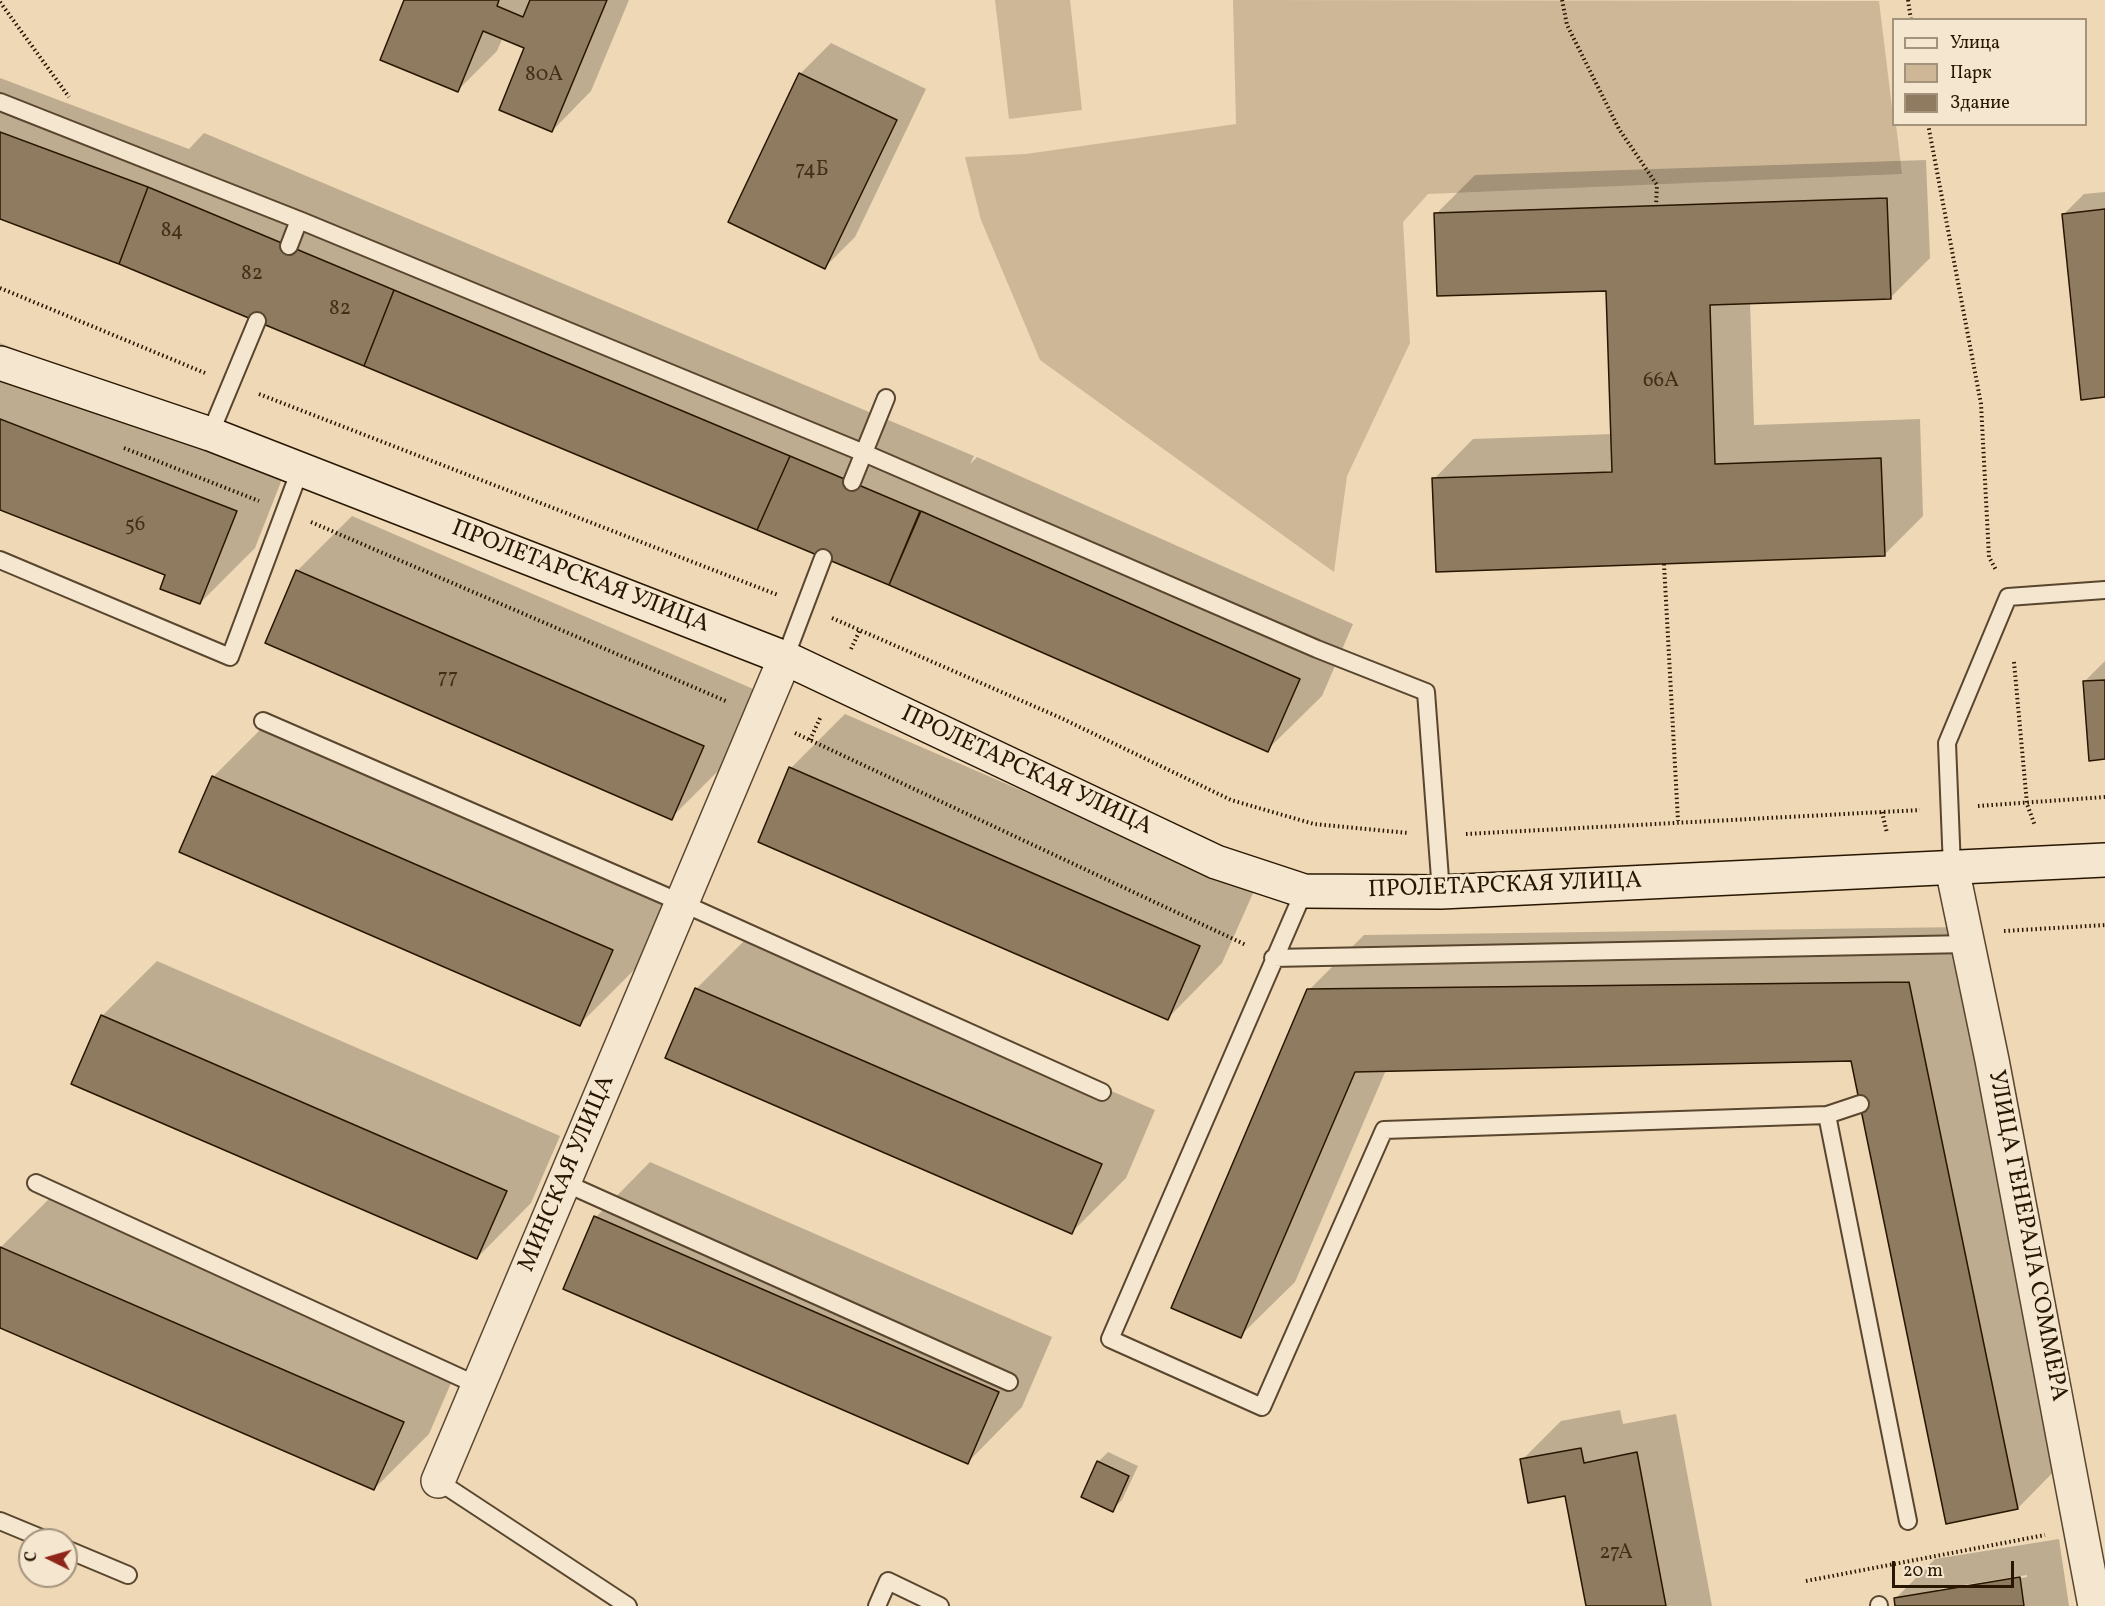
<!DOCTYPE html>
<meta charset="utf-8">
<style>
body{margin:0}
#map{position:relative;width:2105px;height:1606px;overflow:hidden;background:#eed8b5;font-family:Vollkorn,serif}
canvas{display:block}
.legend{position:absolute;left:1892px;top:18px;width:195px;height:108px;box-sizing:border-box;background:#f4e6cf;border:2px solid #a3937d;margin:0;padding:8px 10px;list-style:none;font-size:18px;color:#291601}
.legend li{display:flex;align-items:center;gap:12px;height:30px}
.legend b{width:30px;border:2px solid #a3937d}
.north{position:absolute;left:18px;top:1528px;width:60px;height:60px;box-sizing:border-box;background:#f4e6cf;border:2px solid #a3937d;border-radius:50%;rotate:275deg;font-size:16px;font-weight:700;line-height:24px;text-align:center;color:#291601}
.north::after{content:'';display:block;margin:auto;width:21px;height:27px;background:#8f2418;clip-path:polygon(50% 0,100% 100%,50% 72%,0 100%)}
.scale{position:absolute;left:1892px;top:1561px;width:122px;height:27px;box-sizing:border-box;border:3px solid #291601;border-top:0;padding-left:8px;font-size:18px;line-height:21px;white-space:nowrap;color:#291601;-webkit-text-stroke:4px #f4e6cf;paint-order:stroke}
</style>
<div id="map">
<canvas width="2105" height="1606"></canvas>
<ul class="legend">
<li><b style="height:8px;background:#f4e6cf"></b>Улица</li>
<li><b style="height:16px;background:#cdb796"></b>Парк</li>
<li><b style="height:16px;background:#8f7b5f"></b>Здание</li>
</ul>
<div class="north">С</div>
<div class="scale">20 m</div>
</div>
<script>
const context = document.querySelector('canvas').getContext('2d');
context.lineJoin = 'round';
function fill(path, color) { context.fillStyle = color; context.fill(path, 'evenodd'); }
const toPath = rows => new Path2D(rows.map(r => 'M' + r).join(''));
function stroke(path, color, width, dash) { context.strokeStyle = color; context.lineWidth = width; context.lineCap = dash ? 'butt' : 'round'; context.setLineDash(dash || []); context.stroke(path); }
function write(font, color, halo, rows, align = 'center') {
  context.font = font + ' Vollkorn,serif'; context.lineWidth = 6; context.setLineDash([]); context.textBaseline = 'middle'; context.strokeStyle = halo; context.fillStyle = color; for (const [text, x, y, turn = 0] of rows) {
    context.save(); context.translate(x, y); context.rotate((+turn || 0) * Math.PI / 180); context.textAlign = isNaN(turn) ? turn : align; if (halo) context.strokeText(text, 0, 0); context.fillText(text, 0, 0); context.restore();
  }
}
const green = toPath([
 [995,0,1070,0,1082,110,1009,119],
 [1233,0,1879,1,1894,124,1896,125,1902,174,1428,194,1403,222,1410,343,1347,476,1334,572,1040,360,981,220,965,157,1026,154,1236,124]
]);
const shadow = toPath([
 [406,0,629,0,591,91,552,131,526,47,503,37,497,51,458,90],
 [831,43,926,89,855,237,825,267,800,74],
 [0,78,189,149,204,133,974,456,970,464,977,457,1353,624,1322,696,1267,750,890,584,119,262,0,217],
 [1926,160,1930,258,1890,298,1750,302,1754,425,1920,419,1923,516,1884,555,1434,479,1473,439,1613,434,1607,289,1436,214,1475,175],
 [2105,192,2105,396,2064,214,2084,194],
 [0,343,291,456,255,548,200,603,167,574,0,509],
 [352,516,758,691,726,763,671,818,267,642,298,570],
 [2105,661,2105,758,2084,682],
 [845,714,1254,891,1222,963,1168,1018,791,768],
 [268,722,667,895,635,969,580,1024,213,777],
 [1964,927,2072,1453,2018,1508,1853,1060,1386,1070,1295,1282,1240,1336,1309,990,1364,935],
 [751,934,1155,1110,1126,1178,1071,1233,696,989],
 [157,961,560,1136,531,1203,477,1258,102,1016],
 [650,1162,1052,1337,1022,1407,968,1462,596,1217],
 [55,1193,458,1367,429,1434,374,1489,0,1326,0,1248],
 [1620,1410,1623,1424,1676,1414,1712,1606,1587,1606,1566,1494,1522,1460,1561,1421],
 [1108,1452,1138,1466,1122,1500,1112,1510,1098,1462],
 [2059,1539,2069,1606,1897,1606,1896,1598,1935,1559],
 [2027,1575,2027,1577,1938,1592,1938,1589]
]);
const building = toPath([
 [404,0,499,0,497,6,523,17,530,0,607,0,552,132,499,110,524,48,483,31,458,92,380,60,404,0],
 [799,73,897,120,825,269,728,222,799,73],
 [0,132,148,187,119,264,0,219,0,132],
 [148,187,394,290,364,366,119,264,148,187],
 [1887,198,1891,299,1710,305,1715,464,1881,458,1885,556,1436,572,1432,478,1612,472,1606,291,1437,296,1434,213,1887,198],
 [2105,209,2105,397,2081,400,2062,214,2105,209],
 [394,290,790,456,757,530,364,366,394,290],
 [0,419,237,511,200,604,160,589,165,575,0,510,0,419],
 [790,456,920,511,889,585,757,530,790,456],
 [921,511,1300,679,1268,752,889,585,921,511],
 [296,570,704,746,672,820,265,643,296,570],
 [2105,680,2105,759,2089,761,2083,681,2105,680],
 [789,767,1200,946,1168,1020,758,842,789,767],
 [212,776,613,950,580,1026,179,852,212,776],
 [1909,982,2018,1509,1946,1524,1851,1061,1355,1072,1241,1338,1171,1308,1307,989,1909,982],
 [695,988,1102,1164,1072,1234,665,1058,695,988],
 [101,1015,507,1191,477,1259,71,1084,101,1015],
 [594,1216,999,1392,968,1464,563,1289,594,1216],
 [0,1247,404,1422,374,1490,0,1328,0,1247],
 [1581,1448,1584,1463,1637,1452,1666,1606,1586,1606,1565,1496,1528,1503,1520,1459,1581,1448],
 [1097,1461,1129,1476,1113,1512,1081,1497,1097,1461],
 [2020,1577,2024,1606,1895,1606,1894,1598,2020,1577]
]);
const path = toPath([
 [1562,0,1567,25,1619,129,1657,185,1656,206],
 [1908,0,1911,20],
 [0,2,69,97],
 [1928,124,1981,404,1989,557,1996,570],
 [0,288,205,373],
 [259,394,778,595],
 [124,448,259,501],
 [311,522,728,702],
 [1664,564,1678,821],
 [832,618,1061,718,1231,800,1314,824,1408,833],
 [851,649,860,630],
 [2014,662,2027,804,2035,826],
 [795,733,1246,945],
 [810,740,821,716],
 [1978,806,2105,797],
 [1882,812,1887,833],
 [1466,834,1920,810],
 [2004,931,2105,925],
 [1806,1581,2045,1535]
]);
const lane = toPath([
 [0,102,299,220,289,246],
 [299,220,864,453,1317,649,1426,692,1441,892],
 [210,434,257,321],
 [852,482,886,398],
 [0,560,230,657,300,470],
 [785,658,823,558],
 [263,721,682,903,1102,1092],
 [1952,868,1947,743,2008,597,2105,590],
 [1304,891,1110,1339,1262,1407,1384,1130,1827,1115,1860,1104],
 [1273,958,1968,944],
 [1827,1115,1908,1521],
 [36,1183,479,1386],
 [565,1183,1009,1382],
 [438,1481,628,1606],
 [0,1521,46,1540],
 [66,1549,128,1575],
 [1879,1605,1879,1606],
 [877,1606,888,1581,940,1606]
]);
const street = toPath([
 [1952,868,1992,1060,2095,1606],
 [438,1481,785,658]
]);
const secondary = toPath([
 [0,363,210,434,785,658,1216,862,1304,891,1441,892,2105,860]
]);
const numberNames = [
 ["80А",544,76],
 ["74Б",812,171],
 ["84",172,232],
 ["82",252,275],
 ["82",340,310],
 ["66А",1661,382],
 ["56",135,526],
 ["77",448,679],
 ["27А",1616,1554]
];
const streetNames = [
 ["ПРОЛЕТАРСКАЯ УЛИЦА",580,578,21],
 ["ПРОЛЕТАРСКАЯ УЛИЦА",1026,772,25],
 ["ПРОЛЕТАРСКАЯ УЛИЦА",1505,887,-2],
 ["МИНСКАЯ УЛИЦА",568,1174,-67],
 ["УЛИЦА ГЕНЕРАЛА СОММЕРА",2026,1236,79]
];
fill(green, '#cdb796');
fill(shadow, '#0003');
fill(building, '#8f7b5f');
stroke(building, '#291601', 1.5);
stroke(lane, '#5a462e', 20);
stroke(street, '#5a462e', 36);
stroke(secondary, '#291601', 36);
stroke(path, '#291601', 4, [1.5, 3]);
stroke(lane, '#f4e6cf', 16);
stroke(street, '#f4e6cf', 33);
stroke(secondary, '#f4e6cf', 33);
write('21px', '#422f18', null, numberNames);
write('24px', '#291601', '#f4e6cf', streetNames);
</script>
